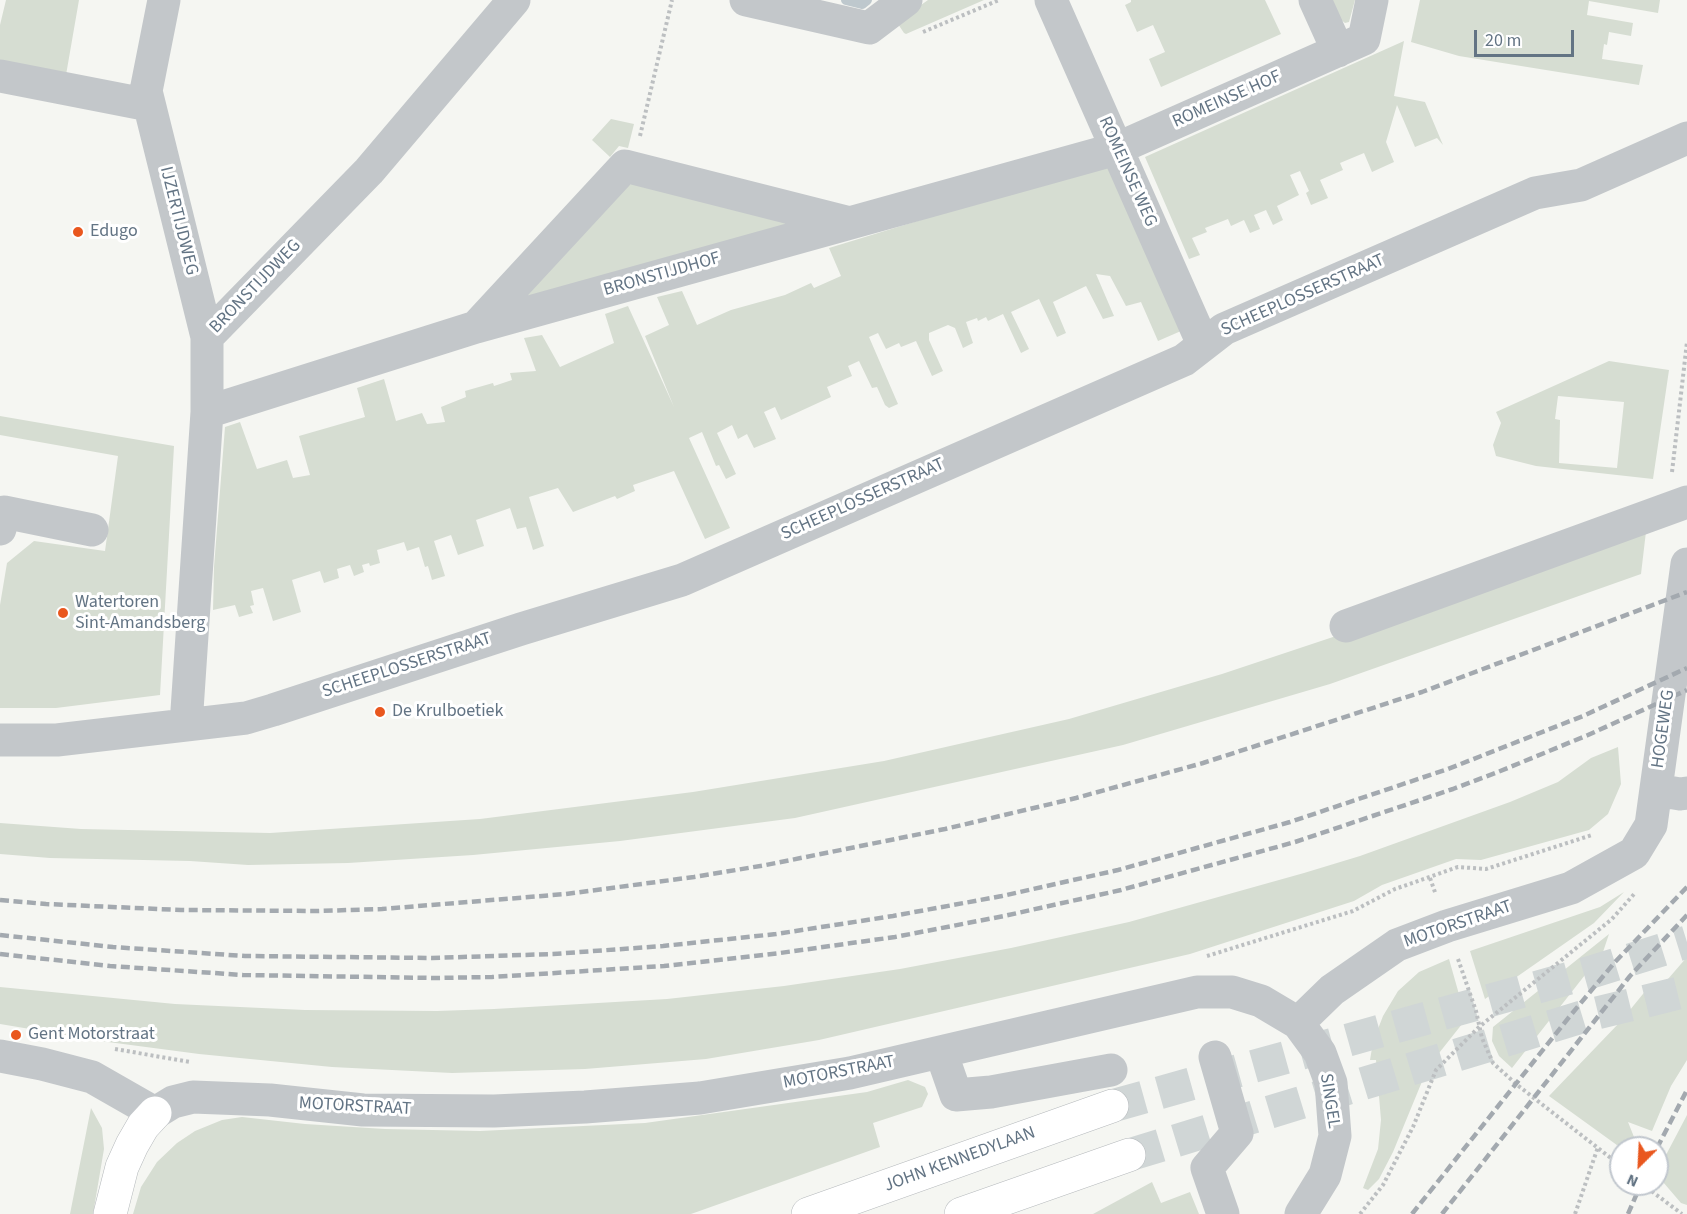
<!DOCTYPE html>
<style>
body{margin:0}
#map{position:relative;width:1687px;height:1214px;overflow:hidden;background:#f5f6f2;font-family:"Source Sans 3",sans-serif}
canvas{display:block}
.north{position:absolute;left:1609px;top:1136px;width:60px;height:60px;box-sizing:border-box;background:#fff;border:2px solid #c1c7ce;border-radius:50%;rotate:204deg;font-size:16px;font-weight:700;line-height:24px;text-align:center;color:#637484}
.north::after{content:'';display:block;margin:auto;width:21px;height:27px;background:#e9571e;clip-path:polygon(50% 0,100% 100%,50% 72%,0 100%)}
.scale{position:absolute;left:1474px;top:30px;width:100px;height:27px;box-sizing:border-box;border:3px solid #637484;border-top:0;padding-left:8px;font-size:18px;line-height:21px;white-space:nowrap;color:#637484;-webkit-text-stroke:4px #fff;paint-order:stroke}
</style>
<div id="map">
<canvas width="1687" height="1214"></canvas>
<div class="north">N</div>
<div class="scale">20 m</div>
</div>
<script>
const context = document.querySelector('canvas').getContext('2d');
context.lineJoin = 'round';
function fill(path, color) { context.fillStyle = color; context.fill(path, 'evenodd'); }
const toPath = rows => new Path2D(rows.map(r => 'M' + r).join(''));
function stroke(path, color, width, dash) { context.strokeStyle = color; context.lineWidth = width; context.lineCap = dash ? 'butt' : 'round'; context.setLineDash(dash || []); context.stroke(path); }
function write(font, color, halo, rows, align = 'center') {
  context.font = font + ' "Source Sans 3",sans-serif'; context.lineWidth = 6; context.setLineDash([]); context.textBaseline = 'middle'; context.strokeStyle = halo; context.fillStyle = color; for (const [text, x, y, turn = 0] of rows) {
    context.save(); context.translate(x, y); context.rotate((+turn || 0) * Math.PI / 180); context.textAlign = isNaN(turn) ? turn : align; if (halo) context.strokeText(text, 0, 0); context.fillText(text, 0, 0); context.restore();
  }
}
const green = toPath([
 [6,0,79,0,66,75,0,64,0,25],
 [928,0,984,0,906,34,904,33,898,24,900,20],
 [1131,0,1265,0,1281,34,1161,87,1149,59,1165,52,1153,25,1137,32,1125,5,1131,2],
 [1332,0,1355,0,1349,22,1345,23,1340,19],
 [1420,0,1660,0,1658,13,1589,1,1587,15,1633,23,1631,36,1609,32,1607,45,1604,44,1602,59,1643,65,1639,85,1459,56,1411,42],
 [1404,41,1394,96,1425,102,1443,145,1437,138,1415,147,1397,105,1386,142,1394,162,1372,172,1364,153,1340,163,1343,170,1320,180,1328,198,1311,205,1306,193,1309,191,1300,171,1290,175,1299,195,1277,206,1283,220,1273,225,1266,210,1254,215,1260,229,1250,233,1244,220,1231,226,1228,219,1205,228,1207,232,1192,238,1200,255,1189,259,1145,157],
 [611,119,634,124,628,148,619,146,610,157,592,140],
 [1107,163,1181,331,1158,341,1141,302,1126,306,1110,276,1096,274,1114,316,1103,319,1086,286,1053,302,1066,333,1057,337,1039,299,1011,312,1029,349,1021,353,1003,314,988,321,986,317,978,321,977,318,966,322,973,343,963,348,955,328,948,325,929,333,929,340,943,371,932,376,916,341,901,347,899,343,886,349,878,333,869,337,898,404,889,408,885,405,877,387,872,388,859,361,848,366,852,376,827,387,831,397,781,420,775,407,764,412,776,439,754,448,747,434,738,439,732,425,717,433,736,474,726,479,719,465,716,466,702,432,689,438,730,528,705,539,674,471,633,485,635,491,617,499,615,496,573,512,558,488,529,497,544,546,533,550,526,527,517,529,510,508,476,520,484,546,458,555,451,535,434,541,445,576,432,580,428,566,425,567,419,547,407,551,404,542,377,550,380,563,370,566,369,563,362,565,364,572,354,576,350,565,337,569,339,578,324,583,320,571,292,580,301,612,273,621,263,588,251,591,254,605,250,606,253,613,239,617,235,605,213,610,214,567,225,427,240,422,257,469,287,460,293,478,310,475,299,436,365,417,357,388,384,379,396,421,422,413,427,424,445,422,441,407,466,397,465,391,493,383,494,386,512,380,510,373,536,371,524,338,542,335,560,367,614,343,605,314,628,306,674,407,645,336,669,325,657,297,682,291,697,325,731,310,785,295,811,283,814,288,841,276,829,248],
 [633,183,782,213,788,225,537,301,526,295,627,186],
 [1609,361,1669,370,1653,479,1536,466,1496,456,1493,445,1501,423,1496,412],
 [1558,396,1624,402,1617,468,1559,463,1560,420,1555,419],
 [0,416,174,446,160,695,56,708,0,708,0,605,7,563,34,541,105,551,118,456,0,435],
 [1647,523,1641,574,1330,684,1123,745,795,818,620,841,473,855,348,863,248,865,190,861,50,858,0,854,0,823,81,829,270,833,480,819,693,792,884,761,1069,719,1222,674,1354,630],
 [1618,747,1621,784,1608,814,1589,830,1481,860,1456,859,1382,885,1354,901,1190,954,819,1040,706,1059,585,1069,452,1073,332,1067,199,1054,108,1042,0,1024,0,987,175,1004,305,1010,437,1011,494,1009,667,999,784,986,900,969,1011,948,1129,922,1304,873,1360,856,1510,802,1558,782,1591,758],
 [1624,892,1594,923,1485,999,1470,951,1600,907],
 [1609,934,1603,952,1512,1068,1499,1056,1492,1041,1493,1027],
 [1687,957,1687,1060,1671,1086,1652,1131,1628,1122,1638,1147,1621,1148,1549,1096,1621,1021,1647,989,1668,979],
 [1449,959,1466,1019,1428,1067,1393,1152,1379,1179,1368,1190,1363,1188,1378,1149,1381,1120,1376,1060,1370,1060,1373,1042,1383,1016,1398,991,1419,972],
 [908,1080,925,1087,928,1094,922,1107,873,1123,880,1147,691,1214,133,1214,141,1187,157,1162,177,1143,195,1131,222,1120,242,1117,305,1124,385,1129,480,1131,645,1123,867,1092],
 [91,1108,102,1128,104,1149,93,1214,70,1214],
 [1687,1115,1687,1205,1681,1203,1657,1175,1657,1172],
 [1152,1182,1161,1203,1190,1192,1199,1214,1093,1214]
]);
const stream = toPath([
 [846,0,862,4,867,0]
]);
const highwayTunnel = toPath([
 [1112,1106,1588,973,1687,942],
 [1129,1155,1585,1016,1687,991]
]);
const path = toPath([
 [923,32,999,0],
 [640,136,672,0],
 [1672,472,1687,342],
 [1430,878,1436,895],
 [1207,956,1353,911,1395,889,1458,867,1486,869,1592,835],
 [1458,959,1476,1011,1482,1038,1493,1063,1516,1084,1621,1166],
 [115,1049,190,1062],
 [1642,1184,1682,1214],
 [1360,1214,1383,1185,1413,1127,1436,1070,1479,1027,1612,919,1635,893],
 [1575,1214,1598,1147]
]);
const minor = toPath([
 [164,0,146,91,207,337],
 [746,0,869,28,906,0],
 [1051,0,1203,344],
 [1315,0,1338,51],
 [0,76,149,105],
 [476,327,625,166,846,222],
 [207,412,476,327,1116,149,1364,39,1372,0],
 [0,529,4,512,92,530],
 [1346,626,1687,502],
 [186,725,207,412,207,337,369,171,514,0],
 [0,740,57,740,246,718,273,710,521,629,682,580,1184,360,1224,329,1535,193,1581,185,1687,138],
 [1656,790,1680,794,1687,793],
 [1298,1023,1332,990,1397,945,1447,926,1571,888,1634,853,1651,825,1687,564],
 [941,1052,956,1095,991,1092,1111,1070],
 [0,1056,42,1064,92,1077,155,1113,173,1102,193,1097,270,1100,363,1110,494,1111,585,1107,700,1098,850,1073,1197,992,1232,992,1261,1001,1298,1023,1320,1053,1331,1083,1335,1136,1325,1175,1301,1214],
 [1215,1057,1237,1133,1207,1168,1223,1214]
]);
const highway = toPath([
 [110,1214,122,1167,132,1145,143,1126,155,1113],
 [808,1214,1112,1106],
 [961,1214,1129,1155]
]);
const rail = toPath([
 [0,900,46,904,181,910,318,911,382,909,566,894,694,877,766,865,945,829,1076,798,1203,763,1422,692,1687,592],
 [0,935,113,947,245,956,432,958,553,954,663,946,776,934,893,916,1002,896,1118,870,1290,822,1448,769,1583,716,1687,668],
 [0,954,110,966,243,975,436,978,492,977,664,966,780,953,895,937,1004,916,1121,890,1295,842,1453,789,1498,772,1588,735,1687,690],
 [1657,1148,1687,1090],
 [1412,1214,1570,1016,1615,962,1687,887],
 [1442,1214,1630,976,1687,915],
 [1628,1214,1641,1184]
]);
const markers = [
 [78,232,6,"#e9571e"],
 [63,613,6,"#e9571e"],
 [380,712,6,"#e9571e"],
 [16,1035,6,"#e9571e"]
];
const streetNames = [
 ["ROMEINSE HOF",1227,100,-24],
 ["ROMEINSE WEG",1127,172,66],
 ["IJZERTIJDWEG",178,221,76],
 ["BRONSTIJDHOF",662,275,-16],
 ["BRONSTIJDWEG",256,287,-46],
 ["SCHEEPLOSSERSTRAAT",1303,296,-24],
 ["SCHEEPLOSSERSTRAAT",863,500,-24],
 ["SCHEEPLOSSERSTRAAT",407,666,-18],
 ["HOGEWEG",1664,729,-82],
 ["MOTORSTRAAT",1458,925,-19],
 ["MOTORSTRAAT",839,1073,-11],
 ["SINGEL",1329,1101,81],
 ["MOTORSTRAAT",355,1107,3],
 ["JOHN KENNEDYLAAN",960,1160,-20]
];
const poiNames = [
 ["Edugo",90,232],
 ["Watertoren",75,603],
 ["Sint-Amandsberg",75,624],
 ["De Krulboetiek",392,712],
 ["Gent Motorstraat",28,1035]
];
fill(green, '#d6ddd2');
stroke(stream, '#bec8cd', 10);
stroke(highwayTunnel, '#d0d6d6', 33, [33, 16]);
stroke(highway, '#b5b9bc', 34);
stroke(path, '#bcbfc1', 4, [3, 3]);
stroke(minor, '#c3c7ca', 33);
stroke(highway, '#fff', 33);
stroke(rail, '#a3a9af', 4.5, [9, 4.5]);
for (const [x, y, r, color] of markers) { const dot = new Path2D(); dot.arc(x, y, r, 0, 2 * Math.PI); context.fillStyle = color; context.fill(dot); stroke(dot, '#fff', 2); }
write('18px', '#637484', '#fff', streetNames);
write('18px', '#637484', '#fff', poiNames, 'left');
</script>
